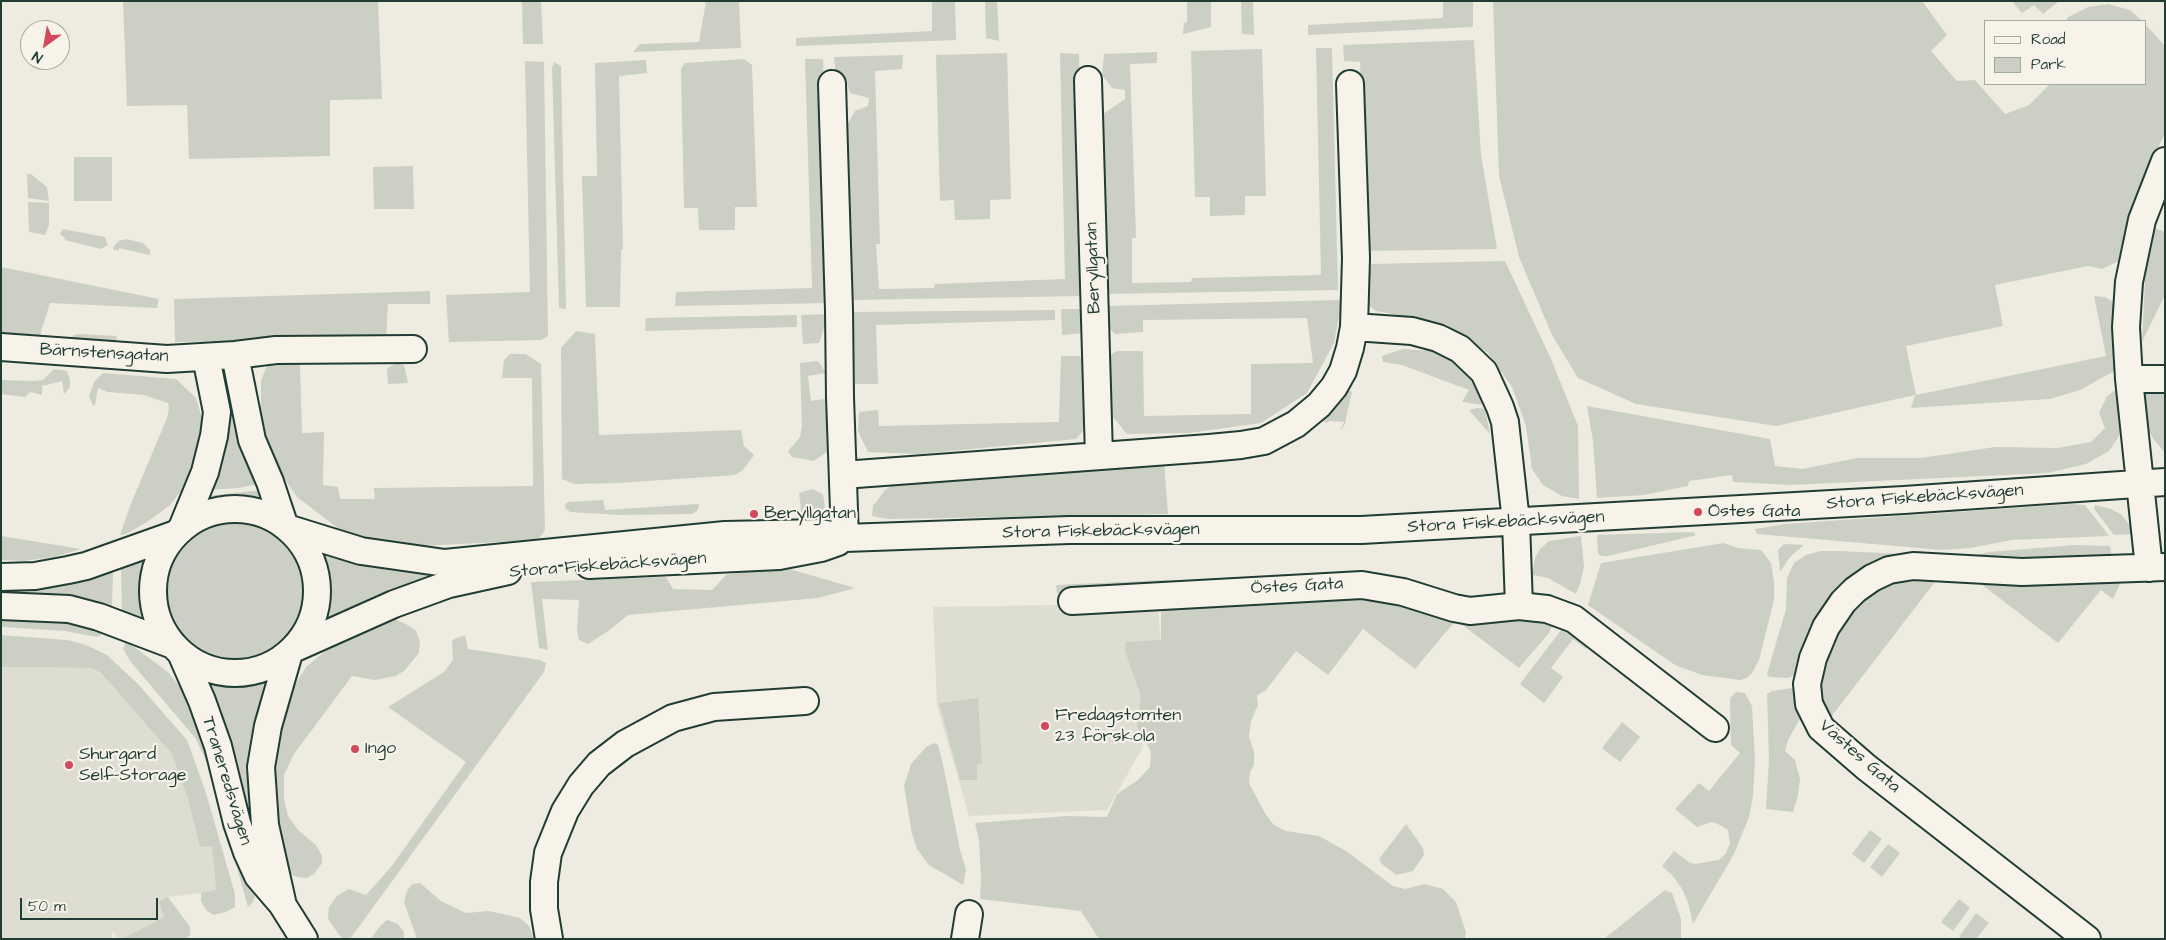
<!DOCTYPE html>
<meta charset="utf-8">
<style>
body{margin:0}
#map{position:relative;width:2166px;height:940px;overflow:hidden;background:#eeece1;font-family:"Architects Daughter",sans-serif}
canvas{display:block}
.frame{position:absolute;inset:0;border:2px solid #1f3d34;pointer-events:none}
.legend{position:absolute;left:1984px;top:20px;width:162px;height:65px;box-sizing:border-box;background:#f7f3e8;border:1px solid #a1aaa0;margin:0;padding:6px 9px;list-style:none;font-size:15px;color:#1f3d34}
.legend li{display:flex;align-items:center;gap:10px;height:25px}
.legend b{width:25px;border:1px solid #a1aaa0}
.north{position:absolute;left:20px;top:20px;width:50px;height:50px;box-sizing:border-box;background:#f7f3e8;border:1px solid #a1aaa0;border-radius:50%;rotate:212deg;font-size:14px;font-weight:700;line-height:20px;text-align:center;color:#1f3d34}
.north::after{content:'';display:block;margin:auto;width:18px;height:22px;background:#d1495b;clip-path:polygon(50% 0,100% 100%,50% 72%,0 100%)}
.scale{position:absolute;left:20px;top:898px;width:138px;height:22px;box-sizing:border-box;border:2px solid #1f3d34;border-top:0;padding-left:6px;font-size:15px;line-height:18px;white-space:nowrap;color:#1f3d34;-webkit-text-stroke:4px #f7f3e8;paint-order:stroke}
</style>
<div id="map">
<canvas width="2166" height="940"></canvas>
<div class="frame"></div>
<ul class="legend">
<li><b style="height:6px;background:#f7f3e8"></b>Road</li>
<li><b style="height:14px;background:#cccfc4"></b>Park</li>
</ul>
<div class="north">N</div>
<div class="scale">50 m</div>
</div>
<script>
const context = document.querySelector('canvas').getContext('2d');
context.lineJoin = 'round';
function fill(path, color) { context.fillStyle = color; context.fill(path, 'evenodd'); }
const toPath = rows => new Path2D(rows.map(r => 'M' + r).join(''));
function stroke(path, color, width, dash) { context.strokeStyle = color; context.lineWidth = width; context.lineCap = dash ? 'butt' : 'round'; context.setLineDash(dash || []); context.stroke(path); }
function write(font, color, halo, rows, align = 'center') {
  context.font = font + ' "Architects Daughter",sans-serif'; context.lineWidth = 4.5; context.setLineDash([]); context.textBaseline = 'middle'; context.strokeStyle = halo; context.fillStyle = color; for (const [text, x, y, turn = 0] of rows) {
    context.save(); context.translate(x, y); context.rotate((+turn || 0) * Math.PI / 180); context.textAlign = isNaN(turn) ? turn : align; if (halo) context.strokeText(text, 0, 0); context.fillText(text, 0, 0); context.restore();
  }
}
const built = toPath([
 [1158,603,1161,647,1143,747,1107,810,969,816,937,705,933,607],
 [1,667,91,668,101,673,172,754,188,799,212,845,216,891,168,897,164,917,122,939,118,939,113,931,111,939,1,939]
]);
const green = toPath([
 [123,1,378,1,382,99,330,100,330,156,189,159,187,105,127,106],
 [522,1,541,1,543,44,523,44],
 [706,1,739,1,741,48,633,52,640,44,699,42],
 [932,1,955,1,956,40,796,46,796,38,932,31],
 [985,1,997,1,999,41,986,38],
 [1187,1,1211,1,1211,27,1183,34,1184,23,1187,22],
 [1241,1,1253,1,1254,35,1242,34],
 [1443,1,1473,1,1473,27,1308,35,1308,25,1443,18],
 [1493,1,1922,1,1947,35,1931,51,1957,81,1975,80,2005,114,2029,105,2050,84,2145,84,2145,24,2165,46,2165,133,2144,178,2121,260,2102,269,2088,266,1995,285,2003,326,1906,346,1916,395,2106,356,2094,296,2105,297,2115,303,2118,369,2080,390,2050,399,1911,408,1915,395,1776,426,1636,404,1578,378,1552,335,1519,257,1499,176],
 [2012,1,2059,1,2043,14,2034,5,2022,13],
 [2108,4,2130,10,2142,21,2066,21,2068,17,2088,7],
 [1474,40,1481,155,1497,249,1365,251,1360,62,1344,61,1343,45],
 [1316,48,1332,48,1338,290,1106,294,1103,114,1125,99,1125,90,1112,88,1102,75,1104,54,1157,52,1157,63,1130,64,1136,238,1132,238,1132,283,1191,282,1192,278,1321,275],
 [1262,49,1266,196,1245,196,1245,215,1210,216,1210,197,1195,197,1191,51],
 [1007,53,1011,199,990,200,990,219,955,220,954,200,940,201,936,55],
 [1060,53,1079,54,1085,296,851,300,846,127,855,111,868,106,869,98,850,93,845,77,836,77,834,57,903,55,902,69,875,71,880,244,876,244,879,289,934,288,935,284,1065,279],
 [744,59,752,65,757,207,735,207,735,230,699,230,698,208,684,208,681,69,685,63],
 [805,59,823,59,830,303,675,306,676,292,812,288],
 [646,60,647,73,619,76,623,249,621,250,620,307,586,307,582,176,597,176,595,63],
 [525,61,544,62,548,336,541,340,449,342,446,295,530,292],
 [554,62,561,66,566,309,559,308,552,68],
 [74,157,112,157,112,201,74,201],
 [413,166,414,209,374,209,373,167],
 [27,174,31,174,47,187,49,201,28,198],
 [28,202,49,203,49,225,45,235,29,232],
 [2155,228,2165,232,2165,295,2142,342,2146,259],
 [63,229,105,237,108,245,101,249,65,240,64,237,60,234],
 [126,239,143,243,150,250,150,255,119,248,119,251,113,249,114,246,119,241],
 [1505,261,1551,359,1578,426,1579,499,1562,496,1543,485,1532,469,1526,426,1512,387,1489,354,1446,324,1376,311,1364,302,1364,270,1372,264],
 [1,267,159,299,157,308,50,303,40,335,1,333],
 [430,291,430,304,388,304,386,339,175,342,174,299],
 [1342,300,1334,343,1307,393,1261,423,1189,433,1127,434,1112,416,1109,387,1109,356,1117,351,1143,351,1144,416,1251,414,1251,364,1313,363,1307,318,1143,320,1143,332,1115,334,1108,327,1106,306],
 [1061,309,1085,309,1084,333,1062,335],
 [1055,310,1055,320,876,325,878,384,855,384,853,312],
 [829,314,819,343,803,344,801,315],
 [797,315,797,327,645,331,646,318],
 [576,331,595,334,599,435,741,430,744,446,754,455,743,470,735,475,618,483,574,484,562,479,561,348],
 [80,334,116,336,117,339,115,341,72,338,74,335],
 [1403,349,1433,351,1451,360,1472,381,1484,405,1462,402,1469,390,1402,365,1383,362,1382,356],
 [510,354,526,354,541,364,545,530,538,540,402,547,343,532,297,497,275,465,261,426,261,381,266,368,272,362,298,362,300,367,302,433,324,432,323,485,338,487,340,499,375,499,374,488,533,486,532,378,502,378,504,360],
 [1061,356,1079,356,1086,362,1085,428,1076,439,920,454,868,452,858,431,859,412,878,410,879,426,1059,422],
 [818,361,826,373,808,376,811,401,829,398,831,429,828,451,814,461,792,457,788,451,800,437,802,426,800,363],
 [397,363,404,365,408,383,388,384,387,368],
 [54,369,67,371,70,380,70,387,64,394,62,381,42,386,42,395,30,392,25,397,1,394,1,380,35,381,43,380],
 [103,373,176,379,196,398,202,418,201,451,191,476,183,488,170,505,147,522,126,534,120,535,130,506,167,418,169,408,168,403,144,395,108,392,98,388,95,405,93,405,89,397,94,382],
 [2165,384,2165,453,2154,440,2147,427,2141,396,2146,386],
 [2120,387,2122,409,2119,436,2109,451,2086,464,2048,473,1790,485,1733,482,1732,475,1689,481,1688,486,1644,495,1597,498,1593,441,1587,406,1770,439,1775,466,1803,469,1857,458,1921,458,1995,447,2057,448,2091,442,2105,428,2099,413,2107,396],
 [1348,390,1352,392,1351,396,1345,423,1342,429,1340,430,1344,422,1329,421,1327,423,1323,421,1319,422],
 [230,392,258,484,239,488,207,490,227,419],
 [1477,408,1485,409,1490,434,1469,410],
 [1164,461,1168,514,888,519,872,516,873,506,885,490,902,479],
 [812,489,823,494,825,507,822,512,811,522,796,525,801,508,799,493],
 [262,490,264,498,203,503,205,496],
 [603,500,605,510,699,504,698,510,693,514,620,515,570,512,565,508,566,503,569,502],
 [2072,504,2085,505,2109,536,2012,540,1970,548,1942,550,1757,534,1755,529,1785,524],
 [2095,505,2111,509,2122,515,2130,526,2131,534,2114,535,2094,509],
 '167 592a68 68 0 1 1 136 0a68 68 0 1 1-136 0Z',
 [1693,532,1696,535,1693,536,1608,556,1602,556,1598,554,1597,535],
 [1,536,81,549,55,557,23,561,1,560],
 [1581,536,1584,567,1580,584,1576,594,1548,578,1532,575,1535,558,1540,549,1549,541],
 [1724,543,1737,548,1761,550,1771,563,1774,582,1774,600,1759,660,1752,673,1747,678,1740,680,1702,675,1675,665,1588,605,1601,563],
 [1784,544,1804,545,1790,557,1780,572,1778,550],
 [2075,545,2110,546,2112,559,1891,563,1798,674,1788,678,1769,677,1767,674,1786,609,1787,578,1794,563,1806,555,1821,551,1839,551,1967,557,1989,552],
 [324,554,389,570,420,573,447,572,328,627],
 [146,558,145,585,144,621,122,614,121,569,123,567],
 [779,566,855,588,818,598,628,615,608,631,588,644,579,640,577,630,579,600,542,599,548,650,539,648,531,582,666,577,673,589,712,590,726,575],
 [110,571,113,574,112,609,1,596,1,588],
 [1905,576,1938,578,1831,717,1823,704,1820,689,1821,678,1839,632,1854,610,1871,592],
 [1163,580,1205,581,1084,593,1057,593,1056,585],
 [1976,580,2119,580,2120,584,2113,599,2101,590,2058,643],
 [1357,590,1526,612,1553,624,1549,633,1519,668,1456,620,1415,669,1363,629,1328,675,1296,651,1266,690,1257,695,1258,705,1251,721,1249,736,1254,752,1254,765,1250,772,1249,783,1266,815,1274,825,1286,831,1319,836,1346,851,1393,886,1405,889,1425,884,1443,889,1456,902,1466,932,1465,939,1099,939,1081,911,980,899,981,877,979,840,975,823,1067,816,1107,817,1117,794,1138,780,1150,767,1151,752,1137,726,1141,696,1125,651,1126,642,1161,640,1161,603],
 [1,617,49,618,78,624,104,633,97,637,65,631,1,627],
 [389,617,406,624,416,631,420,641,419,653,404,671,395,676,375,680,352,676,294,754,284,775,284,799,288,816,298,830,316,845,322,856,322,863,314,874,306,878,297,877,292,875,288,867,276,830,273,746,292,690,306,667,329,648,342,639],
 [1565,625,1589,644,1586,649,1573,639,1551,668,1563,677,1544,703,1520,684],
 [1,635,67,640,86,645,107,655,138,684,187,740,206,793,235,894,235,907,226,912,213,915,206,910,201,901,201,893,216,890,212,846,200,847,188,799,172,754,101,673,91,668,1,667],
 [465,635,468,649,540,660,546,663,544,672,350,939,342,939,328,919,329,907,337,896,349,889,366,895,391,867,466,762,388,707,444,672,453,660,452,640],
 [126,641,168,672,184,692,206,725,252,882,255,894,253,902,248,907,209,768,196,739,130,661,123,649],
 [252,681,271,682,262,864,206,684],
 [1792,688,1800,691,1805,710,1788,740,1785,751,1795,760,1800,779,1798,795,1793,812,1766,809,1769,760,1767,694,1772,691],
 [1736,692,1745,693,1752,706,1755,760,1753,796,1749,817,1734,854,1693,924,1688,902,1682,889,1673,876,1662,866,1674,851,1689,862,1695,864,1719,860,1726,853,1730,843,1728,830,1718,824,1711,822,1697,827,1675,809,1699,783,1709,791,1740,753,1731,745,1730,698],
 [978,698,982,763,977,764,977,780,960,780,939,703],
 [1622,722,1640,737,1620,762,1602,748],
 [934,743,938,745,943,764,960,850,966,869,963,885,929,865,917,849,912,834,904,786,911,764,926,747],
 [1406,824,1423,848,1424,855,1413,871,1396,875,1382,864,1379,859],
 [1870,830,1882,839,1864,863,1852,854],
 [1888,844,1900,853,1882,877,1870,867],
 [420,883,441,901,466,913,489,911,520,918,529,926,534,939,417,939,404,902,407,891,412,884],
 [1665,890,1672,893,1681,919,1681,939,1604,939],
 [168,897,190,927,190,935,185,939,122,939,164,917,159,902],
 [1959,899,1970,908,1953,931,1941,922],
 [1976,913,1989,923,1976,939,1962,939,1959,937],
 [387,920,398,924,404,932,404,939,371,939,380,926]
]);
const minor = toPath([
 [1088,80,1099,456],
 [832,84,839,310,840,397,845,538],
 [1350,84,1356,258,1354,327],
 [1,347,167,359,235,355,276,350,413,349],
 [235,355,252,440,270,482,284,524],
 [2129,379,2165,379],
 [843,475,1209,448,1241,445,1264,441,1296,424,1319,405,1334,387,1343,371,1350,348,1354,327,1412,331,1438,338,1460,349,1484,372,1500,407,1505,422,1516,522,1519,606],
 '153 591a82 82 0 1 1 164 0a82 82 0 1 1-164 0Z',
 [182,528,205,472,214,436,217,412,206,357],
 [290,529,361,551,445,563,725,535,821,533,845,538,1069,530,1361,530,1904,500,2165,482],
 [589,565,779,556,821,548,838,542],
 [2149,568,2129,379,2126,327,2129,282,2142,220,2165,161],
 [1,577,35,576,68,570,86,566,176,534],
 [1072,601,1362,585,1403,592,1454,608,1470,611,1519,606,1547,609,1574,619,1715,728],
 [1,606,69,609,99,617,173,645],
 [293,649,394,604,449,584,508,571],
 [181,653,202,701,218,746,237,823,247,852,258,876,282,904,304,939],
 [282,901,265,825,261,767,268,726,289,653],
 [549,939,544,909,544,882,548,853,565,811,581,785,599,764,625,744,673,718,714,707,805,701],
 [965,939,969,914],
 [2087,939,1866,767,1821,728,1809,704,1807,684,1813,658,1826,627,1843,602,1855,590,1872,578,1889,570,1913,566,2022,572,2165,567]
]);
const markers = [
 [1698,512,5,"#d1495b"],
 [754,514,5,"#d1495b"],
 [1045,726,5,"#d1495b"],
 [355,749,5,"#d1495b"],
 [69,765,5,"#d1495b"]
];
const streetNames = [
 ["Beryllgatan",1094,268,-92],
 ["Bärnstensgatan",104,354,3],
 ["Stora Fiskebäcksvägen",1925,498,-4],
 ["Stora Fiskebäcksvägen",1506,523,-3],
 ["Stora Fiskebäcksvägen",1101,532,-1],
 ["Stora Fiskebäcksvägen",608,566,-4],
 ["Östes Gata",1297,587,-3],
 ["Västes Gata",1859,757,41],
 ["Traneredsvägen",226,781,73]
];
const poiNames = [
 ["Östes Gata",1708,512],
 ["Beryllgatan",764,514],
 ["Fredagstomten",1055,716],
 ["23 förskola",1055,737],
 ["Ingo",365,749],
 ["Shurgard",79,755],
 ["Self-Storage",79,776]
];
fill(built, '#ddddd2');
fill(green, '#cccfc4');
stroke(minor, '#1f3d34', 30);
stroke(minor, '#f7f3e8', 26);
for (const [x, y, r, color] of markers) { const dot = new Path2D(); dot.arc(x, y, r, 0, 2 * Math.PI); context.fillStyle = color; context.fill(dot); stroke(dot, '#f7f3e8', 2); }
write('18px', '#1f3d34', '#f7f3e8', streetNames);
write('18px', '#1f3d34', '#f7f3e8', poiNames, 'left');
</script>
